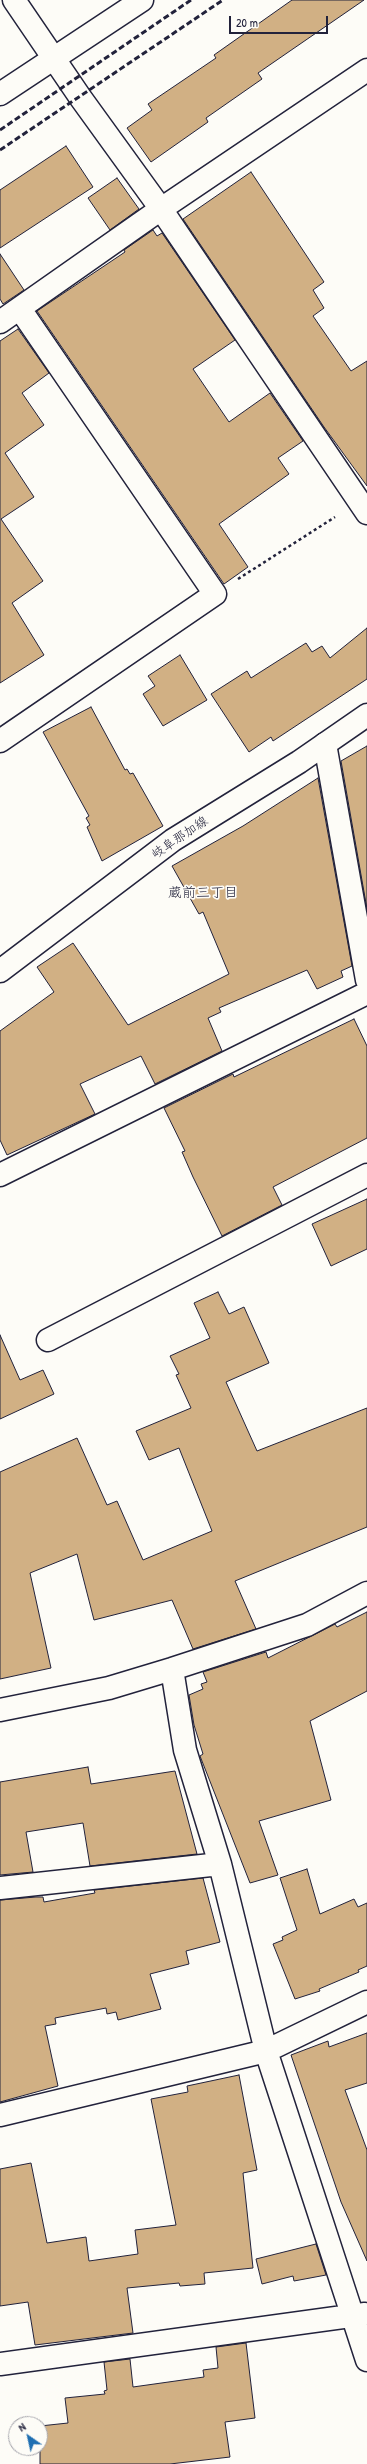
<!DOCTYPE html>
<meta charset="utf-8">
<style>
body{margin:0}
#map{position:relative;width:367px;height:2464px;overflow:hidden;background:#fdfcf7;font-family:"Patrick Hand",sans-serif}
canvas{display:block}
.north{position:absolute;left:8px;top:2416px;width:40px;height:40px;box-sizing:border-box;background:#fdfcf7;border:1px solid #a5a5ac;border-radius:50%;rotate:326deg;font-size:11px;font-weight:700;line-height:16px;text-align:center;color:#22223b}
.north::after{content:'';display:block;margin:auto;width:14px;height:18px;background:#1f6fb2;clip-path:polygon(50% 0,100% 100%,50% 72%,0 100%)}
.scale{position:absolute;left:229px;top:16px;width:99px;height:18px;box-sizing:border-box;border:2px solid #22223b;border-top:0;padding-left:5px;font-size:12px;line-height:14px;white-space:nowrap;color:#22223b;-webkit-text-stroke:3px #fdfcf7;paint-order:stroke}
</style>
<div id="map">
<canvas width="367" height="2464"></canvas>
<div class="north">N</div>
<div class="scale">20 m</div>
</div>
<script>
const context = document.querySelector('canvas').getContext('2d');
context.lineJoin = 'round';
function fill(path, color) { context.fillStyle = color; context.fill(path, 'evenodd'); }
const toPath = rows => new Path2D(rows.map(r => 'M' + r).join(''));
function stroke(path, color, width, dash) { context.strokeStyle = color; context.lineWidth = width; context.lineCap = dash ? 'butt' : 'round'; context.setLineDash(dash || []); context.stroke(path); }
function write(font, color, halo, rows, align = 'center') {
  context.font = font + ' "Patrick Hand","Klee One",sans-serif'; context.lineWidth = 3.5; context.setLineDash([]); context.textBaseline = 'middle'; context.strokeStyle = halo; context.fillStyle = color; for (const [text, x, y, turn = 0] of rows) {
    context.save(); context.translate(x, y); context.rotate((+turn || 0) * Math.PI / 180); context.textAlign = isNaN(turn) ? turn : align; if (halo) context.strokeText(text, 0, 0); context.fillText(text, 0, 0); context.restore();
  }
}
const building = toPath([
 [292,0,364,0,258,73,262,79,206,118,208,122,151,162,127,128,152,110,148,104,216,58,214,55,292,0],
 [66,146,93,187,0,248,0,190,66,146],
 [251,172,324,282,313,290,324,308,313,316,351,371,367,361,367,486,324,427,183,219,251,172],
 [117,178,139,209,110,230,88,198,117,178],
 [153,230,157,236,162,233,235,340,193,369,229,422,270,393,303,441,278,458,289,474,219,524,248,567,224,584,37,311,125,252,124,250,153,230],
 [0,254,24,290,3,304,0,299,0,254],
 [18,329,49,373,22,393,44,425,5,453,34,497,1,519,43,581,12,603,44,655,0,683,0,341,18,329],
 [367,628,367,679,273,741,271,737,249,752,211,694,247,671,251,678,306,643,312,652,322,646,330,658,367,628],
 [180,655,207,700,163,726,143,694,155,686,148,676,180,655],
 [91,707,125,770,127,769,130,774,133,773,163,826,102,861,87,827,90,825,86,818,89,816,43,732,91,707],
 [367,746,367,909,341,761,367,746],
 [318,778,352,966,341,971,343,977,317,989,307,970,219,1008,221,1012,208,1018,222,1051,155,1084,141,1056,80,1084,95,1114,7,1155,0,1140,0,1031,54,992,37,967,73,943,128,1025,229,974,203,912,199,914,172,866,243,826,318,778],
 [354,1019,367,1046,367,1138,273,1187,282,1205,222,1236,193,1177,182,1152,185,1151,164,1108,233,1074,234,1077,354,1019],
 [367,1199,367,1249,331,1266,312,1224,367,1199],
 [218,1292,229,1314,244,1307,269,1363,226,1382,257,1451,367,1408,367,1527,235,1581,256,1629,193,1649,172,1600,94,1620,77,1554,30,1573,51,1668,0,1679,0,1472,77,1438,107,1505,117,1501,143,1560,212,1531,179,1448,149,1460,136,1431,191,1408,176,1375,179,1374,170,1356,210,1338,194,1303,218,1292],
 [0,1335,20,1380,43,1370,54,1394,0,1419,0,1335],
 [367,1612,367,1691,310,1721,331,1800,259,1821,278,1875,250,1883,200,1756,203,1754,194,1725,189,1695,203,1689,201,1684,207,1682,203,1672,266,1652,268,1658,335,1624,337,1627,367,1612],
 [88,1767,91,1784,175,1771,197,1854,90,1866,83,1823,26,1832,33,1872,0,1875,0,1782,88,1767],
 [307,1869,320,1914,354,1899,358,1907,367,1903,367,1966,358,1970,359,1972,319,1989,320,1991,295,1999,273,1944,283,1940,282,1937,297,1930,280,1878,307,1869],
 [203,1878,220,1942,186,1951,189,1964,150,1974,161,2009,118,2020,116,2012,107,2014,106,2008,55,2018,56,2024,45,2026,58,2086,0,2102,0,1900,36,1897,43,1897,44,1902,95,1893,94,1890,203,1878],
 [367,2033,367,2083,345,2090,367,2150,367,2261,341,2202,291,2055,328,2041,329,2047,367,2033],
 [239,2075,257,2170,243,2173,253,2268,204,2273,205,2284,180,2286,179,2283,127,2288,133,2333,35,2345,28,2302,0,2306,0,2169,31,2163,47,2243,86,2237,89,2261,138,2254,135,2230,176,2225,151,2099,188,2092,187,2086,239,2075],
 [316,2244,326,2275,294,2281,293,2276,262,2284,256,2259,316,2244],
 [246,2343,255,2418,225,2422,230,2457,170,2464,40,2464,40,2426,68,2423,65,2398,105,2394,104,2391,107,2390,104,2362,130,2359,133,2387,204,2377,203,2370,218,2368,216,2347,246,2343]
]);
const path = toPath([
 [238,579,335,517]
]);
const street = toPath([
 [14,0,80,97,161,209,367,513],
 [0,94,142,0],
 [0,322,161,209,367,70],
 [0,741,215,594,20,309],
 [325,744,367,980],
 [0,1175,367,993],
 [48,1340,367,1175],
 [172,1669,185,1750,220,1864,266,2051,367,2360],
 [0,1710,109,1688,172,1669,307,1625,367,1593],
 [0,1888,220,1864],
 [0,2115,266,2051,367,2002],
 [0,2364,365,2314]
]);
const secondary = toPath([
 [0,971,173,840,299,762,367,715]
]);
const rail = toPath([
 [0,130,191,0],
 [0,150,223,0]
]);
const streetNames = [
 ["岐阜那加線",180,838,-34]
];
const neighbourhoodNames = [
 ["蔵前三丁目",203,893]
];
fill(building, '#d1b084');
stroke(building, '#22223b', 1);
stroke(street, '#22223b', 25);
stroke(secondary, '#22223b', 25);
stroke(path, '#22223b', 2.5, [3, 3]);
stroke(street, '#fdfcf7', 22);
stroke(secondary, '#fdfcf7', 22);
stroke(rail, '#22223b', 3, [6, 3]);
write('13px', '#22223b', '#fdfcf7', streetNames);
write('14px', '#22223b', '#fdfcf7', neighbourhoodNames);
</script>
